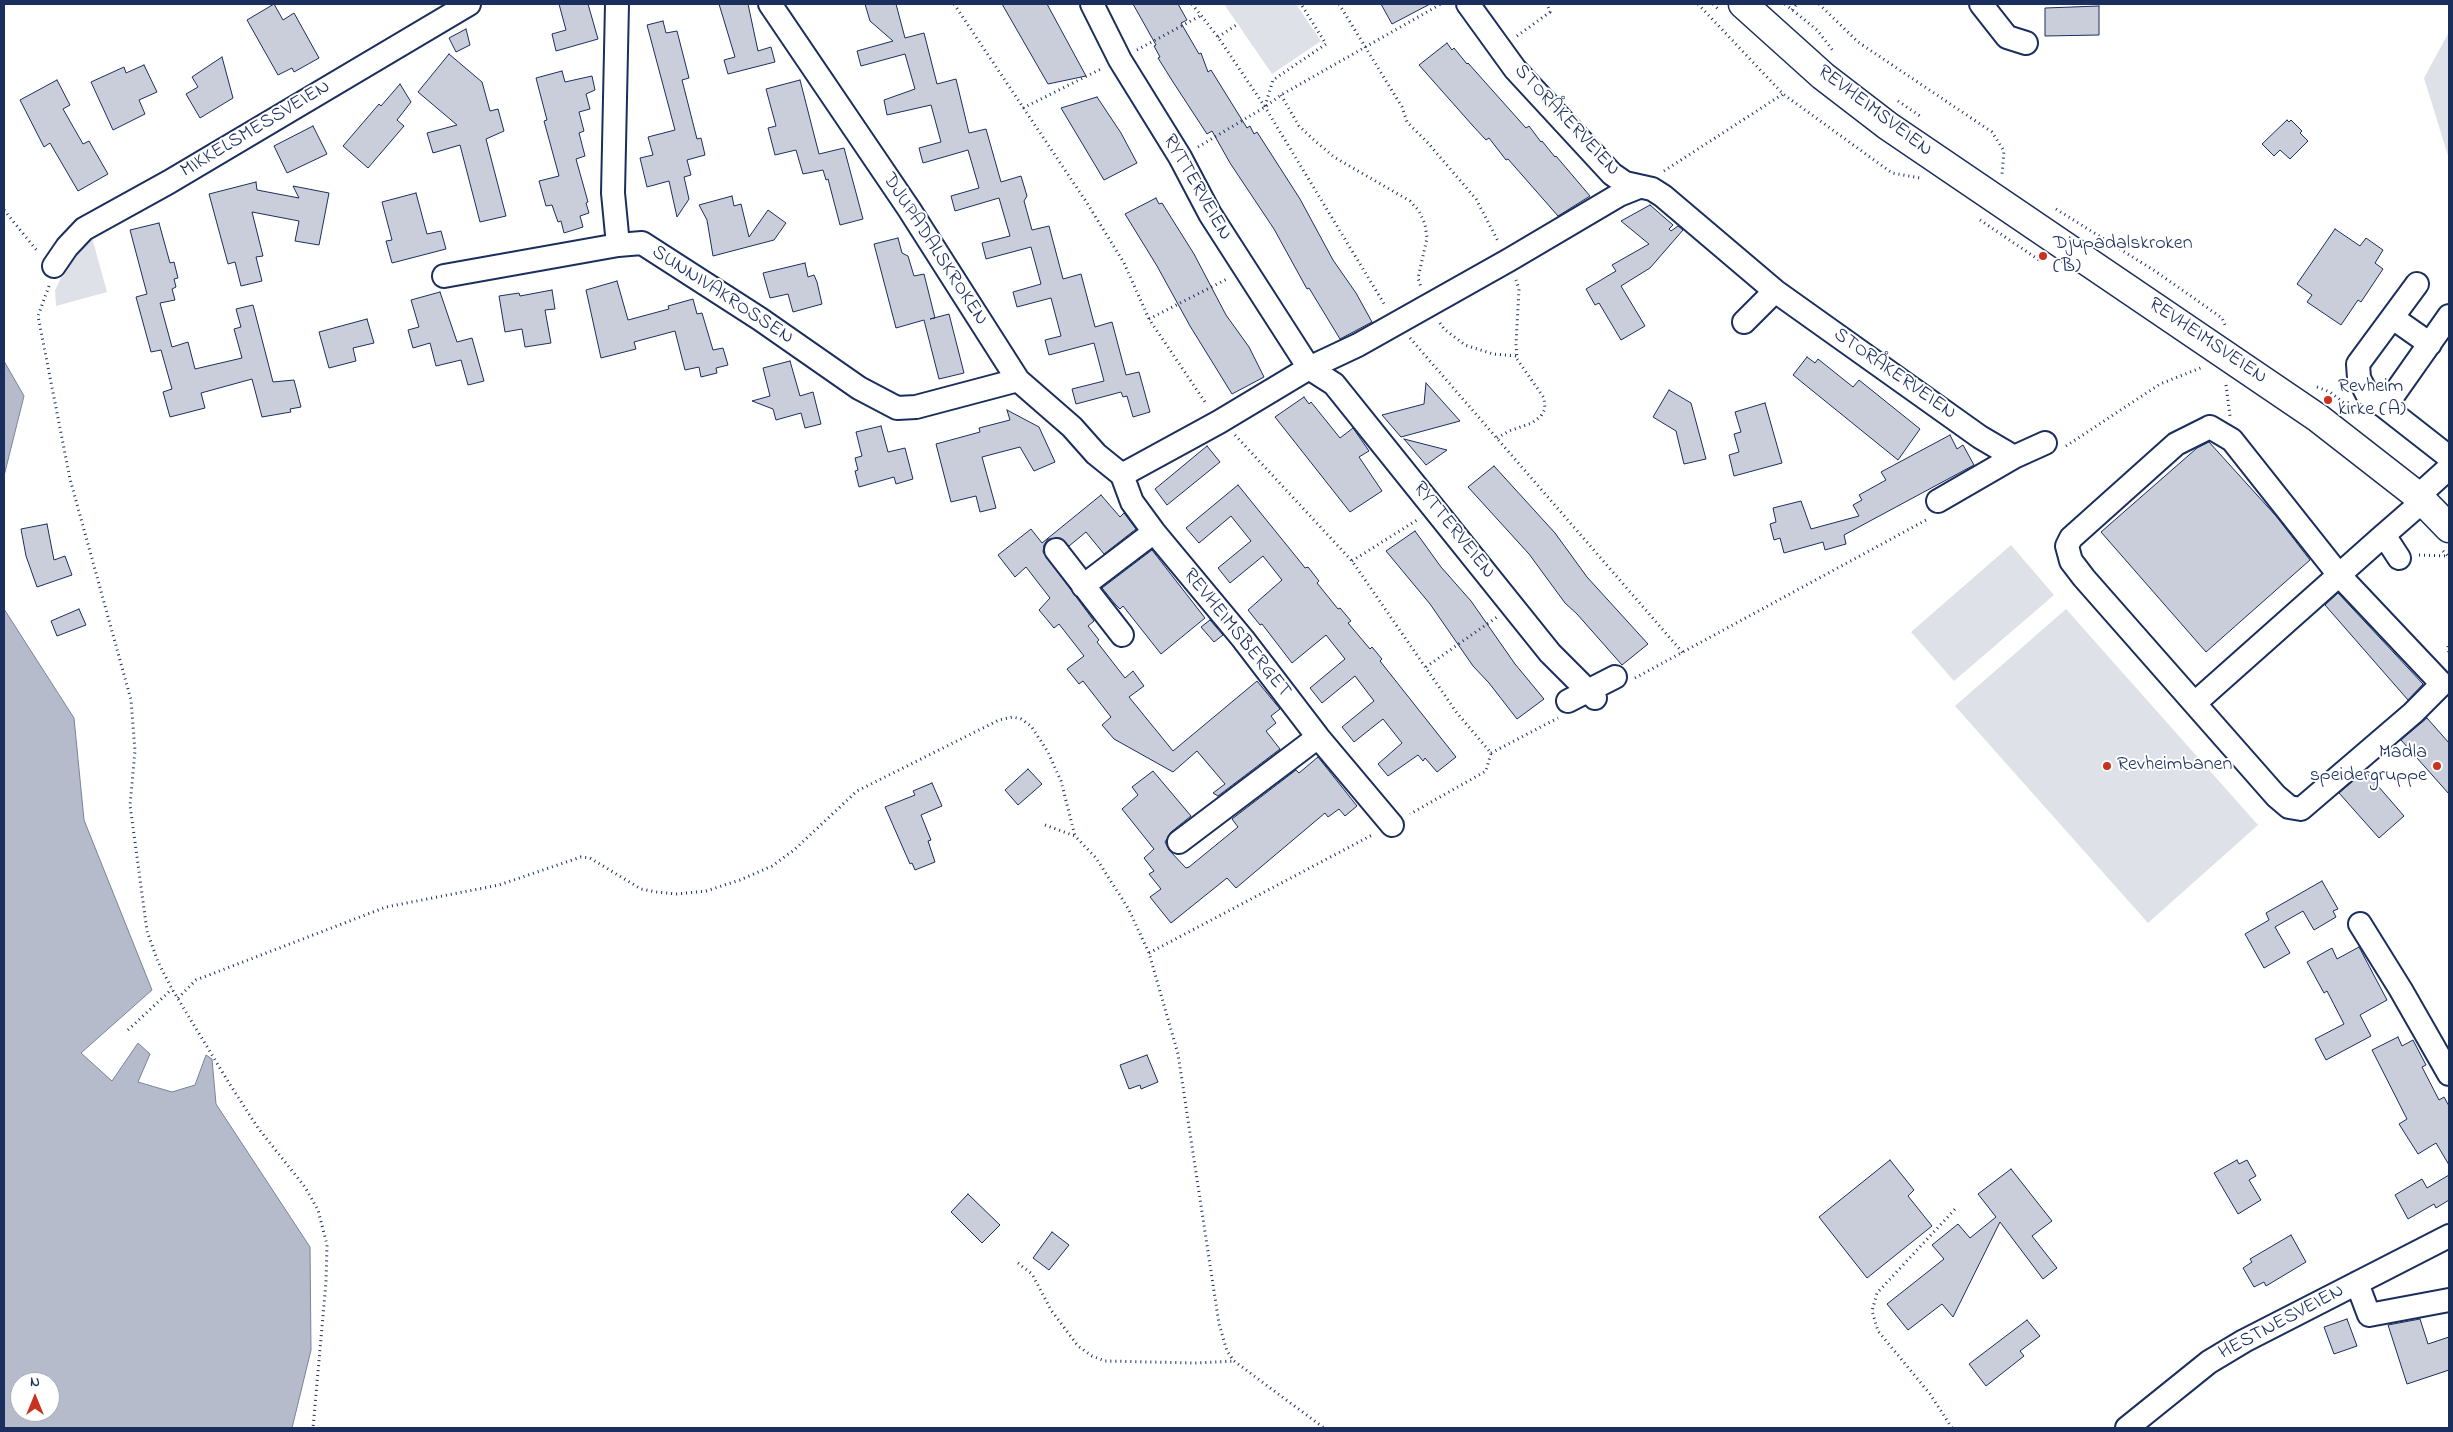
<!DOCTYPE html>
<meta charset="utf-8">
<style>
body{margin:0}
#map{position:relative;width:2453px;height:1432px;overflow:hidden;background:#fff;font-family:"Indie Flower",sans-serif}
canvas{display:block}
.frame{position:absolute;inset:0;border:5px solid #1b2f5e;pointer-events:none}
.north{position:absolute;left:10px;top:1372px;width:50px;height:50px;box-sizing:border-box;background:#fff;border:1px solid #a4acbf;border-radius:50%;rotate:0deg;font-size:14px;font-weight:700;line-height:20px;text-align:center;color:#1b2f5e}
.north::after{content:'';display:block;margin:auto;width:18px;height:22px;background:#c8321e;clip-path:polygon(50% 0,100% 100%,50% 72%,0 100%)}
</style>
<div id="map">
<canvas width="2453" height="1432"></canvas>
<div class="frame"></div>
<div class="north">N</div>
</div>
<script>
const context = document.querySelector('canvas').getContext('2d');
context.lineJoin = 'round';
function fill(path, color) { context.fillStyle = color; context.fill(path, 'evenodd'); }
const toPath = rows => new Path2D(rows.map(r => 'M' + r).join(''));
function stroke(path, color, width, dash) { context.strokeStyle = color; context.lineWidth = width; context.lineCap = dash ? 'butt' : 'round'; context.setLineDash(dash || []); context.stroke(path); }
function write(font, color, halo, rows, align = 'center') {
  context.font = font + ' "Indie Flower",sans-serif'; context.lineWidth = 4; context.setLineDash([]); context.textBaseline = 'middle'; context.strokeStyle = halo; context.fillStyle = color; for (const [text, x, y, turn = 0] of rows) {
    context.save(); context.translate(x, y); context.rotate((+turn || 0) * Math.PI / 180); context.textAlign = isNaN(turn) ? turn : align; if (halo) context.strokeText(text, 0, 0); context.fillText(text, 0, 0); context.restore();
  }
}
const green = toPath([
 [1224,4,1296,4,1321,41,1272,74],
 [2449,32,2449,159,2424,78],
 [91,234,107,292,56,306,55,290,74,252],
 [2011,545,2054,595,1954,681,1911,632],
 [2066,609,2258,825,2148,923,1955,706]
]);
const water = toPath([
 [4,361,24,396,4,476,4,361],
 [4,609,74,718,84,820,152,990,81,1053,112,1081,138,1043,150,1054,138,1082,172,1092,195,1085,206,1055,212,1059,216,1104,310,1247,311,1350,292,1428,4,1428,4,609],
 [20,1382,50,1382,50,1412,20,1412,20,1382]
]);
const building = toPath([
 [274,4,283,20,294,13,319,58,294,72,292,68,278,75,247,20,274,4],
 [559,4,588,4,598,39,556,51,552,34,566,30,559,4],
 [719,4,748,4,758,51,771,47,775,62,728,74,724,60,735,57,719,4],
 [865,4,896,4,905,38,924,33,937,84,956,79,969,133,986,129,1001,182,1021,176,1027,196,1024,201,1032,230,1049,226,1063,279,1081,274,1095,327,1112,322,1126,375,1139,372,1150,412,1133,417,1127,396,1123,397,1121,392,1076,404,1072,389,1104,381,1094,343,1049,355,1045,340,1061,336,1051,298,1017,307,1013,292,1041,284,1031,247,986,259,982,243,1010,236,999,198,955,211,951,196,979,188,968,150,923,163,919,148,941,142,931,105,887,115,884,100,915,89,905,54,861,66,857,51,893,41,870,21,865,4],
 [1002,4,1047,4,1086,76,1048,84,1002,4],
 [1133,4,1178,4,1187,20,1181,23,1199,54,1201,53,1208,72,1211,70,1247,128,1250,126,1254,134,1257,132,1300,199,1333,260,1356,293,1372,322,1340,339,1309,288,1307,289,1274,229,1230,163,1212,131,1207,134,1173,82,1158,58,1160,57,1154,46,1156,45,1133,4],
 [1381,4,1430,4,1392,24,1381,4],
 [2099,6,2099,35,2045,36,2045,8,2099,6],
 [663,21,666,33,677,31,689,78,682,80,697,139,701,138,705,155,687,160,691,175,684,177,689,199,677,217,669,181,647,187,640,158,653,155,648,137,675,130,647,25,663,21],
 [466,29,470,45,456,52,449,38,466,29],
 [1447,43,1452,50,1454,48,1467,64,1468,63,1526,128,1529,126,1541,142,1542,141,1555,157,1556,156,1590,196,1558,216,1508,159,1506,160,1489,138,1486,140,1473,126,1419,65,1447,43],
 [449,54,482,82,490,111,498,109,504,131,486,139,506,216,480,222,460,145,433,153,427,133,457,125,418,92,449,54],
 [222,57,233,98,200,118,186,94,198,87,192,77,222,57],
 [144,65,157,92,139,100,145,114,113,130,91,82,124,67,126,73,144,65],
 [562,71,565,82,592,76,595,90,586,94,590,109,579,112,584,131,579,133,585,156,576,159,588,202,586,203,589,213,580,216,583,227,564,233,561,221,558,222,552,205,546,206,539,181,559,176,544,121,547,120,536,78,562,71],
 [57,80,70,105,63,109,83,144,89,141,108,174,78,191,50,143,44,147,20,100,57,80],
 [800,80,819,154,844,148,863,219,840,225,828,179,826,180,823,170,803,174,796,150,775,155,768,128,776,126,766,89,800,80],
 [400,84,411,102,397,120,404,126,368,168,343,146,379,104,381,106,400,84],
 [1097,97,1121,133,1137,163,1104,180,1061,108,1097,97],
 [2287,120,2289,122,2291,120,2302,131,2300,133,2308,141,2290,159,2280,150,2274,156,2262,144,2287,120],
 [313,126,327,154,287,173,274,146,313,126],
 [256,182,257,190,299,198,293,186,329,193,319,245,295,241,299,221,252,212,263,256,256,257,262,281,241,286,235,262,228,264,209,194,256,182],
 [416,193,427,234,441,231,446,249,392,263,386,241,392,240,382,202,416,193],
 [732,196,734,206,741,204,749,237,768,210,786,223,774,240,713,256,707,220,699,205,732,196],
 [1156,198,1159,204,1162,203,1194,254,1226,315,1249,347,1264,377,1232,394,1190,326,1157,266,1125,214,1156,198],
 [1650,205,1673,225,1669,229,1671,231,1678,226,1683,230,1650,268,1621,286,1645,326,1621,340,1599,303,1595,305,1586,289,1616,271,1612,265,1649,244,1621,221,1650,205],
 [159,223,170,263,174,262,178,278,174,279,176,287,172,289,175,300,160,303,172,347,188,342,195,369,242,358,234,329,241,327,236,309,253,305,273,382,294,380,301,407,290,409,291,412,262,417,252,379,201,393,205,408,170,417,163,392,172,389,161,350,151,352,136,297,147,294,130,230,159,223],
 [2335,229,2360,246,2366,238,2383,250,2375,263,2383,269,2361,302,2358,300,2341,325,2307,302,2312,295,2297,284,2335,229],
 [898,238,902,253,908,256,914,276,924,274,935,318,930,319,949,314,964,373,939,379,924,320,896,328,874,244,898,238],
 [805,263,808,277,814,275,817,282,822,304,793,312,788,294,770,298,763,273,805,263],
 [617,281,628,320,669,309,668,306,693,299,697,314,702,313,713,350,723,348,728,365,716,368,717,373,701,377,699,367,685,370,675,331,634,342,636,349,601,358,586,290,617,281],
 [552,290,555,309,545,310,551,343,525,347,522,329,505,332,499,296,519,293,520,296,552,290],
 [440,292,457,342,472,338,484,381,468,385,461,360,436,366,430,343,413,348,408,330,419,327,411,300,440,292],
 [367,319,374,343,353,348,356,361,329,368,319,332,367,319],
 [1807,357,1815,363,1818,359,1853,387,1859,380,1920,429,1898,460,1793,375,1807,357],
 [790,361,800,396,813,392,821,424,805,428,801,413,776,420,773,409,752,401,770,396,763,368,790,361],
 [1426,383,1460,421,1401,437,1382,415,1424,404,1426,383],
 [1669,390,1691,403,1706,459,1684,464,1676,431,1653,417,1669,390],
 [1304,397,1309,404,1311,402,1340,438,1353,428,1369,451,1359,457,1382,491,1350,512,1275,417,1304,397],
 [1765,403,1782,463,1734,476,1729,455,1739,452,1734,434,1741,432,1735,412,1765,403],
 [1007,410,1039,427,1055,462,1034,471,1020,447,982,457,996,508,980,512,976,496,951,502,936,444,980,432,979,428,1010,420,1007,410],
 [881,426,888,452,905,448,913,479,896,484,894,477,859,487,855,471,858,470,855,458,862,456,856,432,881,426],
 [1950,435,1957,449,1963,445,1974,465,1844,535,1846,544,1825,550,1823,542,1784,553,1780,538,1774,540,1770,524,1776,522,1773,508,1801,501,1811,529,1859,516,1853,505,1862,500,1859,495,1886,480,1881,472,1950,435],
 [1404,439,1447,450,1426,465,1404,439],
 [2209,442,2276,516,2310,560,2206,652,2101,532,2197,448,2209,442],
 [1207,446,1220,462,1167,505,1155,489,1207,446],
 [1494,466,1555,533,1587,577,1648,644,1622,665,1577,614,1565,603,1529,554,1468,487,1494,466],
 [1238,485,1302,564,1305,568,1308,567,1319,581,1317,583,1338,609,1340,608,1351,621,1348,623,1370,649,1372,647,1382,659,1380,661,1456,757,1437,772,1425,758,1423,761,1418,755,1388,776,1378,764,1402,743,1383,719,1354,742,1342,727,1374,701,1355,676,1322,703,1310,688,1345,659,1326,635,1292,663,1262,624,1260,625,1248,610,1282,580,1263,556,1230,583,1218,568,1251,541,1231,516,1199,543,1186,528,1238,485],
 [1101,495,1120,517,1124,513,1136,529,1104,554,1086,532,1069,546,1060,538,1048,539,1044,545,1043,552,1094,621,1088,626,1099,640,1097,642,1125,678,1133,671,1144,686,1129,697,1173,751,1257,681,1280,709,1271,716,1276,723,1266,731,1280,749,1218,796,1213,793,1225,784,1197,751,1173,772,1114,739,1102,725,1111,717,1083,681,1079,684,1067,669,1084,656,1059,624,1054,628,1039,610,1050,598,1026,567,1015,577,998,555,1031,529,1042,543,1101,495],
 [47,524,54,560,65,556,72,575,37,587,26,556,21,529,47,524],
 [1415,531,1441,567,1471,601,1515,664,1544,699,1517,719,1489,683,1473,666,1430,604,1386,551,1415,531],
 [1152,550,1205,618,1161,654,1123,606,1120,609,1115,604,1102,588,1152,550],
 [2338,593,2423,684,2408,700,2325,605,2338,593],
 [79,609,86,625,57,636,51,621,79,609],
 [1210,620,1223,635,1214,642,1201,627,1210,620],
 [2427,718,2449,743,2449,794,2401,740,2427,718],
 [1318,757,1357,806,1345,816,1339,809,1328,817,1325,813,1236,888,1227,878,1171,923,1150,897,1161,889,1149,874,1154,871,1144,858,1154,849,1122,809,1138,795,1132,787,1153,771,1191,816,1171,832,1165,842,1169,850,1186,868,1189,867,1238,827,1232,819,1296,770,1299,773,1318,757],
 [1028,769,1042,784,1018,805,1005,790,1028,769],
 [2365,771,2404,816,2379,838,2339,793,2365,771],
 [932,783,942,806,921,815,931,840,928,841,935,862,915,870,912,863,910,864,885,807,915,795,913,791,932,783],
 [2322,881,2338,909,2333,911,2336,917,2314,930,2303,911,2275,927,2290,953,2264,968,2245,934,2269,920,2266,913,2322,881],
 [2359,947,2387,1000,2360,1015,2371,1036,2326,1060,2315,1039,2344,1024,2327,991,2324,993,2307,962,2332,948,2337,959,2359,947],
 [2398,1037,2402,1046,2413,1040,2426,1065,2422,1067,2439,1100,2444,1097,2449,1106,2449,1165,2436,1143,2418,1154,2399,1124,2407,1119,2372,1050,2398,1037],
 [1147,1055,1158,1082,1141,1089,1140,1085,1129,1089,1120,1065,1147,1055],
 [1890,1160,1914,1190,1908,1196,1932,1226,1867,1278,1819,1217,1890,1160],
 [2237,1160,2239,1164,2247,1160,2256,1176,2249,1180,2261,1200,2238,1214,2214,1173,2237,1160],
 [2011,1169,2052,1221,2032,1236,2057,1268,2043,1279,2000,1222,1953,1317,1942,1304,1908,1330,1887,1304,1944,1259,1932,1245,1958,1224,1970,1238,1996,1217,1978,1194,2011,1169],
 [2449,1175,2449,1200,2436,1208,2434,1204,2408,1219,2395,1195,2422,1179,2427,1188,2449,1175],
 [968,1194,1000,1225,982,1243,951,1212,968,1194],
 [1052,1232,1069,1245,1049,1270,1033,1258,1052,1232],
 [2291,1235,2306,1262,2266,1286,2264,1282,2254,1287,2243,1268,2252,1262,2250,1259,2291,1235],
 [2347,1319,2357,1346,2334,1354,2324,1327,2347,1319],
 [2420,1319,2428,1344,2449,1337,2449,1370,2407,1384,2388,1325,2420,1319],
 [2027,1320,2040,1336,2020,1351,2024,1356,1986,1386,1969,1364,2027,1320]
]);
const path = toPath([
 [954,4,1087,203,1124,263,1149,319,1207,405],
 [1192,4,1218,37,1265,107,1386,307],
 [1339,4,1402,107,1407,122,1428,143,1476,199,1499,243],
 [1698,4,1783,94,1892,173,1920,178],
 [1713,4,1720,11],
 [1785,4,1817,30,1834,52],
 [1819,4,1858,42,1992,132,2004,151,2002,174],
 [1792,10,1797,4],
 [1517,36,1550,12,1547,4],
 [1218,37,1238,24],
 [1137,50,1200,16],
 [1281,95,1299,126,1314,140,1334,157,1410,201,1419,211,1425,224,1427,238,1418,278,1421,287],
 [1898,101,1920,116],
 [1265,106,1273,80,1326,44,1301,4],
 [1023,108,1103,68],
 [1198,147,1265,107,1281,95,1441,4],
 [1664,171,1783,94],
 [2056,209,2155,271,2222,318,2225,325],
 [4,210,38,252],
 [1980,220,2039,260],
 [49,286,38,316,70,479,131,700,135,751,130,805,147,931,158,962,172,989,229,1083,258,1128,305,1187,318,1210,327,1245,326,1282,313,1428],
 [1149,319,1227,279],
 [1440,323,1444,329,1465,345,1493,354,1517,356],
 [1410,338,1683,653],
 [2226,385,2230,416],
 [2317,387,2330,392,2349,407],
 [1235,435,1352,561,1457,713,1491,753,1486,771,1410,814],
 [1497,438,1509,431,1532,423,1541,416,1545,409,1544,398,1517,359,1516,345,1519,289,1516,280],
 [2066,446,2160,384,2203,367],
 [2443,551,2449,557],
 [2419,555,2448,556],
 [1352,561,1417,520],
 [2448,646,2449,654],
 [1426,667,1497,617],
 [1635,678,1928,519],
 [1491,753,1558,718],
 [1045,825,1075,836,1096,858,1128,908,1149,953,1178,1054,1219,1324,1227,1351,1234,1361,1324,1428],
 [1149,953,1374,834],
 [178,998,196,980,386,907,499,885,581,857,590,858,641,889,656,892,676,894,706,891,740,880,772,866,794,850,857,791,999,720,1013,717,1021,719,1031,726,1048,752,1061,781,1075,836],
 [128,1030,172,989],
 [1018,1263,1032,1274,1051,1310,1078,1346,1092,1356,1105,1361,1196,1363,1234,1361],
 [1952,1428,1930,1394,1878,1331,1872,1311,1877,1293,1957,1207]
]);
const minor = toPath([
 [617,4,613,193,618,245,642,243,760,319,859,388,897,408,916,407,1018,380],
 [770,4,909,209,1018,380,1072,427,1096,454,1122,475],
 [1092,4,1120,60,1180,157,1210,214,1309,368,1334,384,1550,653,1595,698],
 [1468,4,1515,69,1612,174,1625,183,1652,189,1663,196,1775,291,1980,437,2014,457],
 [1981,4,2007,37,2026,43],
 [54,266,67,247,84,229,169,182,469,4],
 [444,276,618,245],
 [2449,316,2385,407,2449,457],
 [2393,318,2430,344],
 [1744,322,1775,291],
 [2385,407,2367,394,2359,378,2358,364,2417,284],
 [2210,427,2232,440,2339,575,2442,684,2413,713,2301,809,2289,807,2276,796,2084,578,2071,561,2067,546,2071,538,2176,444,2210,427],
 [1122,475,1219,422,1309,368,1358,345,1509,260,1619,195,1639,187],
 [1122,475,1132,502,1154,532,1243,639,1318,737,1392,825],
 [2418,496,2449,468],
 [1938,501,2014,457,2045,443],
 [1056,550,1122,635],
 [2399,558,2384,535,2423,501],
 [1083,586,1154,532],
 [1568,701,1615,677],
 [2195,703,2384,535],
 [1179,842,1318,737],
 [2360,924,2401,990,2449,1074],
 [2357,1283,2369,1315,2449,1300],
 [2127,1428,2209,1362,2244,1341,2449,1236]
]);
const major = toPath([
 [1743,4,1823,76,1888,126,2318,418,2418,496,2449,528]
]);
const markers = [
 [2043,256,5,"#c8321e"],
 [2328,400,5,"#c8321e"],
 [2107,766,5,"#c8321e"],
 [2437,766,5,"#c8321e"]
];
const streetNames = [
 ["REVHEIMSVEIEN",1874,112,37],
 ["STORÅKERVEIEN",1566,121,47],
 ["MIKKELSMESSVEIEN",256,130,-31],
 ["RYTTERVEIEN",1196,188,60],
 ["DJUPADALSKROKEN",934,250,57],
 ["SUNNIVAKROSSEN",722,296,33],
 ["REVHEIMSVEIEN",2207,342,34],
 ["STORÅKERVEIEN",1894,375,35],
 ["RYTTERVEIEN",1453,531,51],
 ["REVHEIMSBERGET",1236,634,51],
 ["HESTNESVEIEN",2282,1323,-28]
];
const poiNames = [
 ["Djupadalskroken",2053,245],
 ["(B)",2053,268],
 ["Revheim",2338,388],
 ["kirke (A)",2338,411],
 ["Madla",2427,754,"right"],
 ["speidergruppe",2427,777,"right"],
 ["Revheimbanen",2117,766]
];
fill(green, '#dee1e7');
fill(water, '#b5bbca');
stroke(water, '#77839f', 1);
fill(building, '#caceda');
stroke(building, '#1b2f5e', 1);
stroke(minor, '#1b2f5e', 26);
stroke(major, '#1b2f5e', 31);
stroke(path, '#1b2f5e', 3, [1, 4]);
stroke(minor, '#fff', 22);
stroke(major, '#fff', 28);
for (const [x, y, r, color] of markers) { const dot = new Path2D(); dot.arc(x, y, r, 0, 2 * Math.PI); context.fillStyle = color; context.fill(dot); stroke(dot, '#fff', 2); }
write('20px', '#1b2f5e', '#fff', streetNames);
write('20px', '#1b2f5e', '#fff', poiNames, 'left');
</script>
